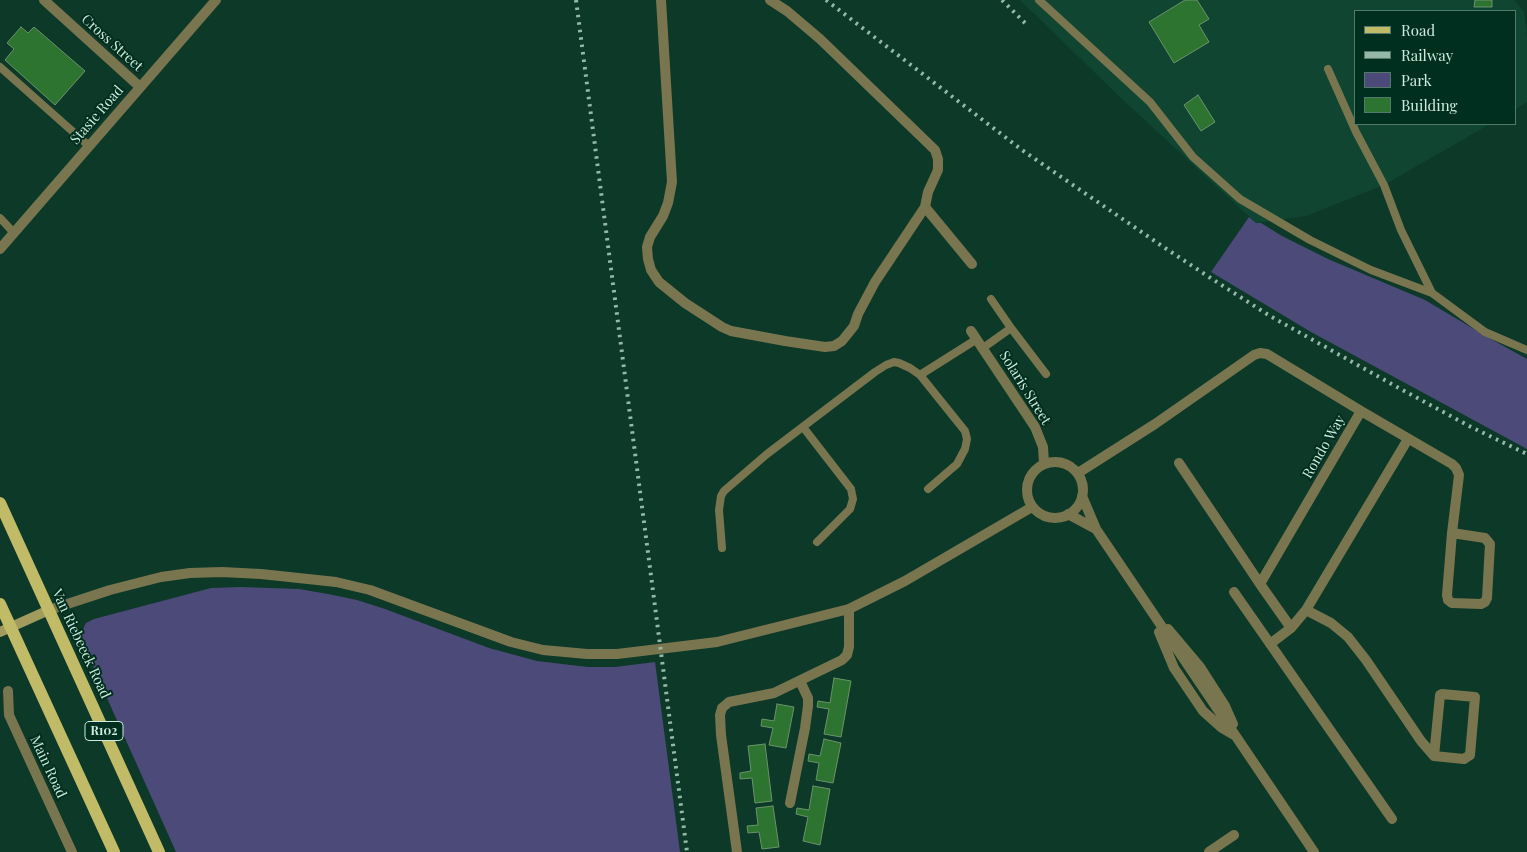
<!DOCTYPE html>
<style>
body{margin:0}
#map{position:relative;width:1527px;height:852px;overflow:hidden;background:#0c3928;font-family:"Playfair Display",serif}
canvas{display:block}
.legend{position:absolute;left:1354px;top:10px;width:162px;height:115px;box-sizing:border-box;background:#002e1f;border:1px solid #527a6b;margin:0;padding:6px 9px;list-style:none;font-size:15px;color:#ceebdd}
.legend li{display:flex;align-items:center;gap:10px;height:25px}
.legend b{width:25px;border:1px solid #527a6b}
</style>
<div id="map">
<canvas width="1527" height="852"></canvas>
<ul class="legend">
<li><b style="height:6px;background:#c1ba67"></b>Road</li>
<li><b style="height:6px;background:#96b8a9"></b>Railway</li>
<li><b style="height:14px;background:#4c4a79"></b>Park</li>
<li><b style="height:14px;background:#2d7430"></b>Building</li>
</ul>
</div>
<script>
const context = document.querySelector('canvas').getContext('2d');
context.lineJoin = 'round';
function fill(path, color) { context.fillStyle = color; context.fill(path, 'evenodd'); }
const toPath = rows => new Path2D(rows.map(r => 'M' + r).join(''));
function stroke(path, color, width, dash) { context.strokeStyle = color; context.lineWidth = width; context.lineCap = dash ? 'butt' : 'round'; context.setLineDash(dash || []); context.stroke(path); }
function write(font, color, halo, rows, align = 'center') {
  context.font = font + ' "Playfair Display",serif'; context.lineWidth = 4; context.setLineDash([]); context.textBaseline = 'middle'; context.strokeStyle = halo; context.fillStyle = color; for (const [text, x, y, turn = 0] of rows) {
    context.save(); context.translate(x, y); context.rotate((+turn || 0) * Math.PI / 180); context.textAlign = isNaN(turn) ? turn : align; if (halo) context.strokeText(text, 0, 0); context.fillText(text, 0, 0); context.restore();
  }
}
const built = toPath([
 [1020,0,1514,0,1524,12,1527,35,1527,102,1516,109,1516,11,1356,11,1356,124,1490,124,1384,185,1306,216,1256,223,1122,99]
]);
const green = toPath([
 [1249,217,1256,223,1261,223,1282,236,1328,259,1425,300,1489,338,1527,359,1527,449,1311,332,1211,272],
 [241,587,299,589,328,594,357,600,385,609,489,648,537,661,588,667,615,667,655,662,680,852,176,852,81,640,82,631,86,623,94,619,211,588]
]);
const building = toPath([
 [1185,0,1197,0,1209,19,1199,25,1209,42,1174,63,1149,22,1185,0],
 [1475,0,1492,0,1492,7,1474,7,1475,0],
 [21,27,28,33,34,27,85,71,55,105,5,60,14,49,7,43,21,27],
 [1198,95,1215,122,1201,131,1184,105,1198,95],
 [834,678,851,681,841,737,824,734,829,709,817,707,818,701,830,703,834,678],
 [777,704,794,707,786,748,769,745,773,728,761,726,762,719,774,721,777,704],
 [824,739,841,743,833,783,816,780,819,763,808,761,809,754,820,756,824,739],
 [765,744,772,801,755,803,752,778,740,779,740,773,751,771,748,746,765,744],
 [813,786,830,789,820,845,803,841,808,817,796,814,797,808,809,810,813,786],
 [773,806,779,847,762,849,759,832,748,833,747,826,758,825,756,808,773,806]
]);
const lane = toPath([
 [1039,0,1150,102,1193,157,1240,199,1310,240,1371,270,1432,293,1485,332,1527,350],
 [0,67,89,146],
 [1328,69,1356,132,1384,185,1401,230,1432,293],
 [0,218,14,233],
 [991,299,1011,328],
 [983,348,1011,328,1046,374],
 [920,375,965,431,967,439,965,449,957,464,928,489],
 [803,427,851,489,853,499,850,509,817,542],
 [722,548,719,510,721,496,724,491,767,454,875,372,886,365,894,362,899,363,910,368,920,375,977,339]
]);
const street = toPath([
 [44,0,140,87],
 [661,0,672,182,668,203,663,216,650,237,647,247,648,259,651,270,659,282,685,303,722,327,731,331,785,341,825,347,834,346,842,341,854,326,858,314,875,282,925,207],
 [770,0,787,11,820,39,935,150,938,159,938,170,928,192,925,207,972,264],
 [0,249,216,0],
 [971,331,1035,427,1043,447,1044,463],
 [1361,411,1452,464,1456,468,1459,475,1452,533,1447,595,1448,600,1452,603,1481,604,1485,602,1487,598,1490,544,1485,538,1452,533],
 '1027 490a28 28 0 1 1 56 0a28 28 0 1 1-56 0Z',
 [1078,473,1155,424,1254,355,1260,353,1267,354,1361,411,1260,584,1179,463],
 [1082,496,1096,529,1314,852],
 [1068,514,1096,529],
 [1260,584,1291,628,1306,610,1408,439],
 [1234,592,1392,819],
 [49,610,110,590,161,577,190,573,222,572,261,574,336,582,370,590,511,642,543,650,587,654,617,654,717,642,849,609,905,581,1032,507],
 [1306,610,1331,623,1348,637,1366,660,1421,741,1434,756,1464,759,1470,755,1475,697,1442,694,1440,695,1434,756],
 [1168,629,1200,667,1225,706,1233,724],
 [1159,632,1174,668,1203,711,1222,728,1234,735],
 [1270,644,1291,628],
 [8,691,9,715,72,852],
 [790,803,805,728,808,706,808,698,800,681],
 [737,852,721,735,720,715,722,708,729,702,774,693,842,660,847,655,849,647,849,609],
 [1209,852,1234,835]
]);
const secondary = toPath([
 [0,632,49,610]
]);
const primary = toPath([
 [0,503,159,852],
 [0,604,114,852]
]);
const rail = toPath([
 [576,0,687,852],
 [826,0,1022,150,1159,244,1209,277,1270,316,1397,387,1471,427,1527,454],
 [1002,0,1027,25]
]);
const shields = [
 [104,731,38]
];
const shieldNames = [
 ["R102",104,731]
];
const streetNames = [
 ["Cross Street",112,43,42],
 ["Stasie Road",97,115,-49],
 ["Solaris Street",1025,388,58],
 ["Rondo Way",1324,447,-60],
 ["Van Riebeeck Road",81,644,65],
 ["Main Road",48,767,65]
];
fill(built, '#104532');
fill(green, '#4c4a79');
fill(building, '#2d7430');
stroke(building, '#6c926c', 1);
stroke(lane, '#78754f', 8);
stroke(street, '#78754f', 10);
stroke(secondary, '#a19c5d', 10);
stroke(primary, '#c1ba67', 12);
stroke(rail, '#96b8a9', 4, [2.5, 5]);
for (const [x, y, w] of shields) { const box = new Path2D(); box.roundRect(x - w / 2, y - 9.5, w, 19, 4); context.fillStyle = '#002e1f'; context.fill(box); stroke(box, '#ceebdd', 1); }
write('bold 12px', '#ceebdd', null, shieldNames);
write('14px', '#ceebdd', '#002e1f', streetNames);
</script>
